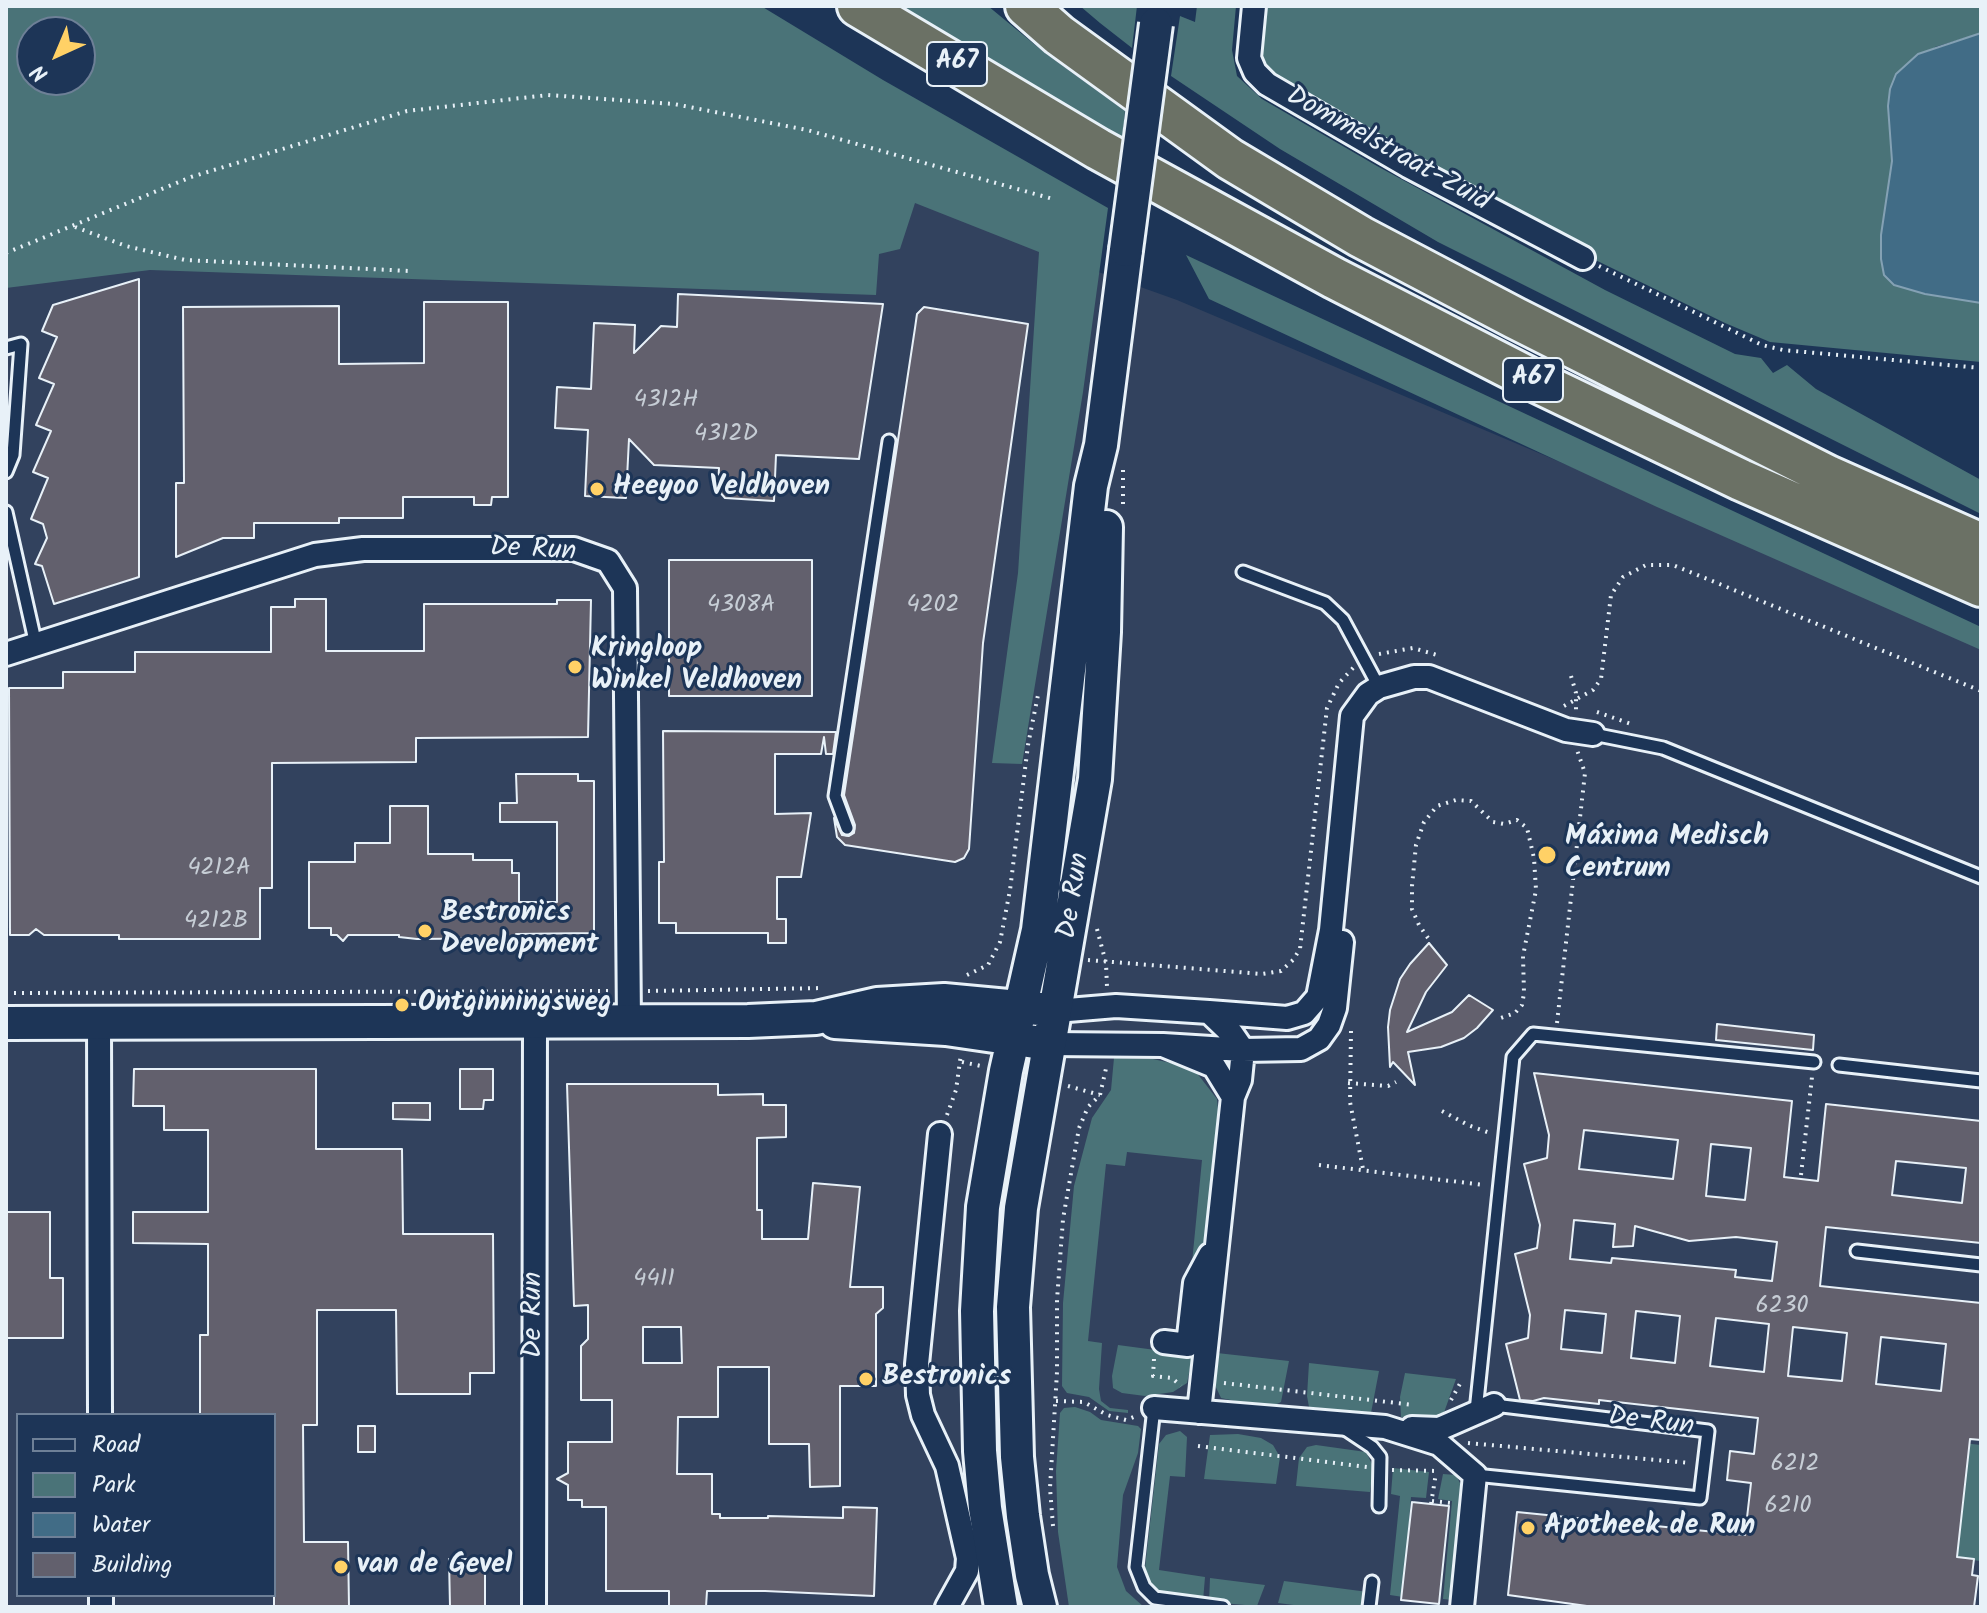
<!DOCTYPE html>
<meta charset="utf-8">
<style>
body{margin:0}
#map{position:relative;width:1987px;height:1613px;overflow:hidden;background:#1d3557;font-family:Kalam,sans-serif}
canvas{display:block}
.frame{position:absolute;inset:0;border:8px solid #e8f1f8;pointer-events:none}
.legend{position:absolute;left:16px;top:1413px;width:260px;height:184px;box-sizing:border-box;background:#1d3557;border:2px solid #6e8097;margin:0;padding:10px 14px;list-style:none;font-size:24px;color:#e8f1f8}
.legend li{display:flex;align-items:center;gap:16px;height:40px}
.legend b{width:40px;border:2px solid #6e8097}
.north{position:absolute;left:16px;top:16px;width:80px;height:80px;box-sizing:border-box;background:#1d3557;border:2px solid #6e8097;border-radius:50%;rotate:224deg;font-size:22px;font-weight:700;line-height:32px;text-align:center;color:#e8f1f8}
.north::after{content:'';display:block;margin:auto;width:28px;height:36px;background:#ffd166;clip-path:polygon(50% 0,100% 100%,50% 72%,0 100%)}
</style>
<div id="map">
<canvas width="1987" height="1613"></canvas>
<div class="frame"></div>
<ul class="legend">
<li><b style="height:10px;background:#1d3557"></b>Road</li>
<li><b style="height:22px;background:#4a7378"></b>Park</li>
<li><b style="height:22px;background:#416c86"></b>Water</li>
<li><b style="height:22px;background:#62606d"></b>Building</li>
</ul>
<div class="north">N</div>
</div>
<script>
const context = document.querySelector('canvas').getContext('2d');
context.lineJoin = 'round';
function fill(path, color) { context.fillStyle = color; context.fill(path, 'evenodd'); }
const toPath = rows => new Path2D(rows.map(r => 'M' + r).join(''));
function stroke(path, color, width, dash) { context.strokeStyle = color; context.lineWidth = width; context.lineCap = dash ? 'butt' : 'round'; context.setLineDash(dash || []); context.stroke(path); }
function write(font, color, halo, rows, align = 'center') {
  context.font = font + ' Kalam,sans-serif'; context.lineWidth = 6; context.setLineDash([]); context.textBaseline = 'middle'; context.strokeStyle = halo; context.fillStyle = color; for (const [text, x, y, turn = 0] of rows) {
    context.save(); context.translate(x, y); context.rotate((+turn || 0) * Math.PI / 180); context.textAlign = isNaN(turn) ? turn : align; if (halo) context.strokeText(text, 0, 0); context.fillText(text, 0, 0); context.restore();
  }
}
const built = toPath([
 [890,188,1045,253,1177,300,1981,640,1981,1607,6,1607,6,274],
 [18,1415,274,1415,274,1595,18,1595]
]);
const green = toPath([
 [6,6,761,6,883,80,1108,208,1083,392,1022,764,992,763,1018,573,1039,252,915,203,900,249,879,254,876,295,150,270,6,288],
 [32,32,80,32,80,80,32,80],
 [888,6,988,6,1045,53,1125,111,1122,142],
 [1080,6,1137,6,1132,48,1100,23],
 [1197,6,1236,6,1232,50,1237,76,1262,99,1377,166,1605,290,1735,354,1761,358,1773,373,1787,365,1816,389,1981,480,1981,514,1438,242,1280,149,1171,76,1180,16,1195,22],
 [1261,6,1981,6,1981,33,1935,47,1888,106,1892,161,1881,235,1925,294,1981,303,1981,362,1770,342,1725,323,1583,254,1270,80,1258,61],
 [1186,255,1981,627,1981,650,1657,507,1209,299],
 [1114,1058,1153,1059,1193,1068,1217,1099,1220,1132,1206,1236,1191,1273,1202,1160,1127,1152,1125,1166,1106,1164,1088,1341,1102,1343,1099,1389,1101,1401,1110,1408,1128,1410,1128,1413,1109,1411,1089,1397,1067,1393,1062,1386,1063,1303,1074,1186,1092,1118,1111,1090],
 [1118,1345,1193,1355,1187,1383,1173,1392,1145,1396,1122,1393,1113,1388,1112,1376],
 [1217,1353,1289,1361,1281,1402,1269,1408,1221,1398,1213,1381],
 [1309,1363,1379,1371,1371,1413,1359,1416,1319,1412,1309,1407,1307,1396],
 [1405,1373,1456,1379,1442,1418,1401,1417,1400,1397],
 [1075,1407,1090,1412,1101,1420,1138,1426,1141,1429,1138,1453,1123,1495,1117,1567,1126,1591,1144,1607,1069,1607,1058,1532,1056,1471,1060,1413,1064,1408],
 [1180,1431,1187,1437,1185,1477,1170,1476,1159,1570,1205,1577,1203,1601,1165,1596,1152,1587,1145,1568,1159,1444,1166,1435],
 [1238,1434,1261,1438,1273,1445,1280,1457,1276,1484,1204,1479,1210,1435],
 [1954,1442,1981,1445,1981,1561,1784,1539],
 [1316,1445,1366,1452,1373,1466,1370,1492,1296,1486,1299,1458,1307,1447],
 [1393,1468,1429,1472,1426,1498,1411,1497,1403,1597,1390,1595,1400,1496,1391,1494],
 [1443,1474,1456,1475,1462,1487,1452,1600,1443,1599,1452,1501,1438,1499],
 [1210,1578,1265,1585,1257,1606,1209,1602],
 [1284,1581,1368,1592,1366,1607,1309,1607,1278,1603]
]);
const water = toPath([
 [1981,33,1981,303,1925,294,1894,285,1884,275,1881,259,1881,235,1892,161,1888,106,1890,89,1896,74,1918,54,1981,33]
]);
const building = toPath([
 [139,279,139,577,54,604,42,566,35,564,47,538,43,524,31,519,48,478,33,472,51,431,36,425,54,384,39,378,57,337,42,331,53,305,139,279],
 [678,294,883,304,859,459,776,455,774,501,725,498,718,490,719,468,654,465,629,439,626,498,585,496,588,430,555,428,557,387,591,389,594,323,635,325,634,353,661,326,677,327,678,294],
 [424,302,508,302,508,497,492,497,491,505,474,505,474,497,403,497,403,518,339,518,339,523,254,523,254,538,223,538,176,557,176,483,184,483,183,307,339,306,339,364,424,363,424,302],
 [924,307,1028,324,983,643,969,849,964,858,955,862,845,845,837,837,834,818,842,835,849,836,854,833,855,825,844,795,915,328,917,314,924,307],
 [669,560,812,560,812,696,669,696,669,560],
 [295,599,326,599,326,651,424,651,424,604,557,604,557,600,591,600,588,737,416,738,416,762,272,763,272,888,260,888,260,939,119,939,119,935,44,935,36,929,29,935,10,935,9,688,63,688,63,672,135,672,135,652,271,652,271,607,295,607,295,599],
 [663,731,836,732,833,754,826,754,824,737,821,754,775,754,775,814,811,813,801,877,777,877,777,919,786,919,786,943,768,943,768,933,676,933,676,923,659,923,659,862,664,862,663,731],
 [516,774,578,774,578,781,594,781,594,933,516,934,516,938,417,939,399,937,399,935,348,935,343,941,337,935,331,935,331,928,309,928,309,862,355,862,355,843,390,843,390,806,428,806,428,854,473,854,473,860,512,860,512,873,519,873,519,902,557,902,557,822,500,822,500,803,517,803,516,774],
 [1429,943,1447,965,1426,992,1407,1032,1452,1012,1469,995,1493,1010,1477,1028,1464,1038,1441,1047,1408,1052,1415,1085,1393,1062,1390,1067,1388,1027,1390,1010,1400,979,1410,964,1429,943],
 [1717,1024,1814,1035,1813,1050,1716,1040,1717,1024],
 [134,1069,316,1069,316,1149,402,1149,403,1234,493,1234,494,1373,470,1373,470,1394,397,1394,396,1310,317,1310,317,1425,303,1425,304,1542,348,1542,349,1607,274,1607,274,1415,200,1415,200,1335,208,1335,208,1244,133,1243,133,1212,208,1212,208,1130,164,1130,164,1106,133,1106,134,1069],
 [460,1069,493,1069,493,1100,484,1100,483,1109,460,1109,460,1069],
 [1534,1073,1792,1101,1784,1177,1818,1181,1826,1104,1981,1121,1981,1243,1826,1227,1820,1286,1981,1303,1981,1440,1970,1439,1957,1557,1974,1559,1972,1575,1978,1576,1974,1607,1594,1607,1508,1595,1517,1512,1745,1535,1751,1483,1727,1480,1730,1451,1754,1454,1758,1418,1599,1400,1599,1404,1544,1398,1533,1401,1520,1400,1506,1344,1528,1338,1530,1315,1515,1254,1537,1248,1540,1225,1524,1164,1547,1158,1549,1135,1534,1073],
 [1584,1130,1678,1140,1673,1179,1579,1169,1584,1130],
 [1711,1144,1751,1148,1745,1200,1706,1196,1711,1144],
 [1896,1161,1966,1168,1962,1203,1892,1195,1896,1161],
 [1574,1220,1615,1224,1613,1247,1633,1246,1635,1226,1689,1241,1736,1237,1777,1242,1772,1281,1735,1277,1736,1270,1612,1258,1611,1263,1570,1259,1574,1220],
 [1565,1310,1606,1314,1602,1353,1561,1349,1565,1310],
 [1636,1311,1680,1316,1675,1363,1631,1358,1636,1311],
 [1716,1318,1769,1324,1764,1372,1710,1366,1716,1318],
 [1793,1327,1847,1333,1842,1381,1788,1376,1793,1327],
 [1881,1337,1946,1344,1941,1391,1876,1384,1881,1337],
 [567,1084,718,1084,718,1095,763,1094,763,1105,786,1105,786,1137,757,1138,757,1210,762,1210,762,1239,808,1239,813,1183,860,1187,850,1287,883,1287,883,1308,876,1314,876,1386,840,1386,840,1486,810,1487,809,1444,769,1444,769,1367,718,1367,718,1417,678,1417,677,1474,712,1474,712,1514,720,1514,720,1518,768,1518,768,1516,843,1518,843,1507,877,1508,874,1596,765,1591,707,1591,706,1607,669,1607,669,1591,606,1591,606,1507,582,1507,582,1500,568,1500,568,1485,557,1479,568,1473,568,1442,612,1442,612,1400,581,1400,581,1346,588,1339,588,1305,574,1306,567,1084],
 [643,1327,681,1327,682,1363,643,1363,643,1327],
 [393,1103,430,1103,430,1120,393,1119,393,1103],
 [6,1212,50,1212,50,1278,63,1278,63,1338,6,1338,6,1212],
 [358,1426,375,1426,375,1452,358,1452,358,1426],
 [1412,1502,1449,1506,1439,1604,1401,1600,1412,1502],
 [449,1559,485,1559,485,1607,450,1607,449,1559]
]);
const path = toPath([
 [75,227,126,246,185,260,410,271],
 [6,253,191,177,407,111,548,95,674,104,807,130,1053,199],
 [1599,266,1762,345,1783,350,1981,368],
 [1123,470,1123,510],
 [1379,654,1413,648,1437,655],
 [1571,676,1576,693,1576,710],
 [1564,706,1593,690,1601,679,1611,595,1623,577,1646,565,1673,565,1981,691],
 [1597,712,1634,725],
 [1097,929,1106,963,1107,987],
 [1428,938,1419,925,1412,909,1412,886,1416,845,1424,822,1437,806,1456,800,1471,801,1493,822,1504,824,1517,820,1527,828,1534,858,1536,890,1523,956,1524,993,1522,1005,1515,1013,1498,1019],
 [1088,960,1262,974,1281,971,1293,960,1300,949,1327,708,1339,683,1354,667],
 [967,975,988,965,1000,942,1010,890,1028,745,1038,695],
 [648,991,824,988],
 [6,993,608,991],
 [1557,1023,1585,773,1577,750],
 [1351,1031,1350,1102,1363,1169],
 [962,1062,981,1066],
 [1348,1083,1388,1086,1396,1082],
 [1068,1086,1100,1095],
 [1442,1111,1468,1125,1490,1133,1490,1135],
 [947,1115,956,1090,961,1054],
 [1319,1165,1484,1185],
 [1801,1175,1812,1077],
 [1154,1359,1153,1376,1172,1378,1181,1386],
 [1224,1383,1414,1405],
 [1451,1400,1462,1380],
 [1056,1401,1084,1402,1107,1415,1126,1420,1136,1416],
 [1468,1443,1690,1463],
 [1198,1446,1367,1467],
 [1392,1470,1438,1471],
 [1432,1501,1451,1503,1451,1505],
 [1431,1504,1436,1473],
 [1053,1526,1050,1488,1057,1372,1057,1300,1063,1219,1079,1128,1088,1107,1100,1095,1107,1064]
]);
const lane = toPath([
 [6,348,21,344,13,455,6,472],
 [6,512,36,645],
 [1243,572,1325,603,1343,620,1379,687],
 [1593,734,1663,748,1981,877],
 [847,828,835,796,889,441],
 [1839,1065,1981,1081],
 [1857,1251,1981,1265],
 [1154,1408,1136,1567,1144,1587,1155,1598,1223,1607],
 [1476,1411,1513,1057,1533,1034,1814,1062],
 [1342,1427,1372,1447,1380,1457,1379,1506],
 [1475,1475,1700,1498,1708,1431,1494,1405],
 [1369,1607,1372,1582]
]);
const street = toPath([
 [1254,6,1249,58,1255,72,1267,84,1408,166,1583,258],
 [6,654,315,555,363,549,574,549,608,561,625,588,629,1022],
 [1056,1011,1116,1006,1209,1012,1232,1034,1243,1050,1240,1080,1233,1097,1199,1412],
 [1209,1012,1287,1018,1304,1013,1318,997,1331,930,1352,716,1368,694,1379,687,1414,677,1429,677,1566,730,1593,734],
 [99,1023,100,1415],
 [1050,1044,1163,1045,1214,1066,1233,1097],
 [1163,1045,1243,1050,1301,1049,1319,1039,1329,1025,1335,1008,1342,942],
 [940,1134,917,1364,918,1395,923,1415,947,1466,968,1558,967,1571,947,1607],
 [1164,1342,1188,1345,1195,1283,1210,1255],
 [1154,1408,1385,1427,1439,1444,1475,1475,1462,1607],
 [1412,1428,1439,1429,1494,1405],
 [101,1595,101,1607],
 [534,1607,535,1023]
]);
const secondary = toPath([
 [835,1022,946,1029,1035,1042],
 [6,1023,748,1021,816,1018,877,1004,944,1000,1040,1009],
 [1001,1607,985,1508,980,1451,977,1311,983,1207,1006,1071,1038,930,1091,486,1101,445,1126,250],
 [1040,1607,1032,1575,1023,1516,1017,1457,1013,1307,1021,1208,1095,779,1104,632,1106,527]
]);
const highway = toPath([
 [858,6,1098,149,1334,278,1535,381,1741,480,1981,586],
 [1026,6,1059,35,1230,159,1361,237,1515,318,1828,476,1981,544]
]);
const secondaryBridge = toPath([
 [1126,250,1156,24]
]);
const markers = [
 [597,489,8,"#ffd166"],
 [575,667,8,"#ffd166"],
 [1547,855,10,"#ffd166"],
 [425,931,8,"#ffd166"],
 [402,1005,8,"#ffd166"],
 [866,1379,8,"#ffd166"],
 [1528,1528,8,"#ffd166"],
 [341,1567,8,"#ffd166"]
];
const numberNames = [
 ["4312H",666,402],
 ["4312D",726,436],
 ["4308A",741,607],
 ["4202",933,607],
 ["4212A",219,870],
 ["4212B",216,923],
 ["4411",654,1281],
 ["6230",1782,1308],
 ["6212",1795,1466],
 ["6210",1788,1508]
];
const shields = [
 [957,64,60],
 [1533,380,60]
];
const shieldNames = [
 ["A67",957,64],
 ["A67",1533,380]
];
const streetNames = [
 ["Dommelstraat-Zuid",1387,151,29],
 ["De Run",533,552,3],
 ["De Run",1076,896,-81],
 ["De Run",535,1315,-90],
 ["De Run",1651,1424,7]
];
const poiNames = [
 ["Heeyoo Veldhoven",613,489],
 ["Kringloop",591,651],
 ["Winkel Veldhoven",591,683],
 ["Máxima Medisch",1565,839],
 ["Centrum",1565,871],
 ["Bestronics",441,915],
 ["Development",441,947],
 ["Ontginningsweg",418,1005],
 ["Bestronics",882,1379],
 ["Apotheek de Run",1544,1528],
 ["van de Gevel",357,1567]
];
fill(built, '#32425e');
fill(green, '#4a7378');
fill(water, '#416c86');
stroke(water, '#84a1b4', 2);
fill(building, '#62606d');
stroke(building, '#e8f1f8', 2);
stroke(lane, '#e8f1f8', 17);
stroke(street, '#e8f1f8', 28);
stroke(secondary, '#e8f1f8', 38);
stroke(highway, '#e8f1f8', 46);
stroke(path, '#e8f1f8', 4, [2, 6]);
stroke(lane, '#1d3557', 11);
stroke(street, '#1d3557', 22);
stroke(secondary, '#1d3557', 32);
stroke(highway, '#6b7165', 40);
stroke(secondaryBridge, '#e8f1f8', 38, []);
stroke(secondaryBridge, '#1d3557', 32);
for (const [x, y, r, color] of markers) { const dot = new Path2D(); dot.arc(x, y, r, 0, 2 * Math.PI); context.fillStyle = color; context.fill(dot); stroke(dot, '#1d3557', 3); }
write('24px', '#c6cdd5', null, numberNames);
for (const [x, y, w] of shields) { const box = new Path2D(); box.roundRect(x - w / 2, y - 22, w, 44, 6); context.fillStyle = '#1d3557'; context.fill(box); stroke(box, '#e8f1f8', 2); }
write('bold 26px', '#e8f1f8', null, shieldNames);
write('28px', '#e8f1f8', '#1d3557', streetNames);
write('bold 28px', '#e8f1f8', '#1d3557', poiNames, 'left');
</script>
